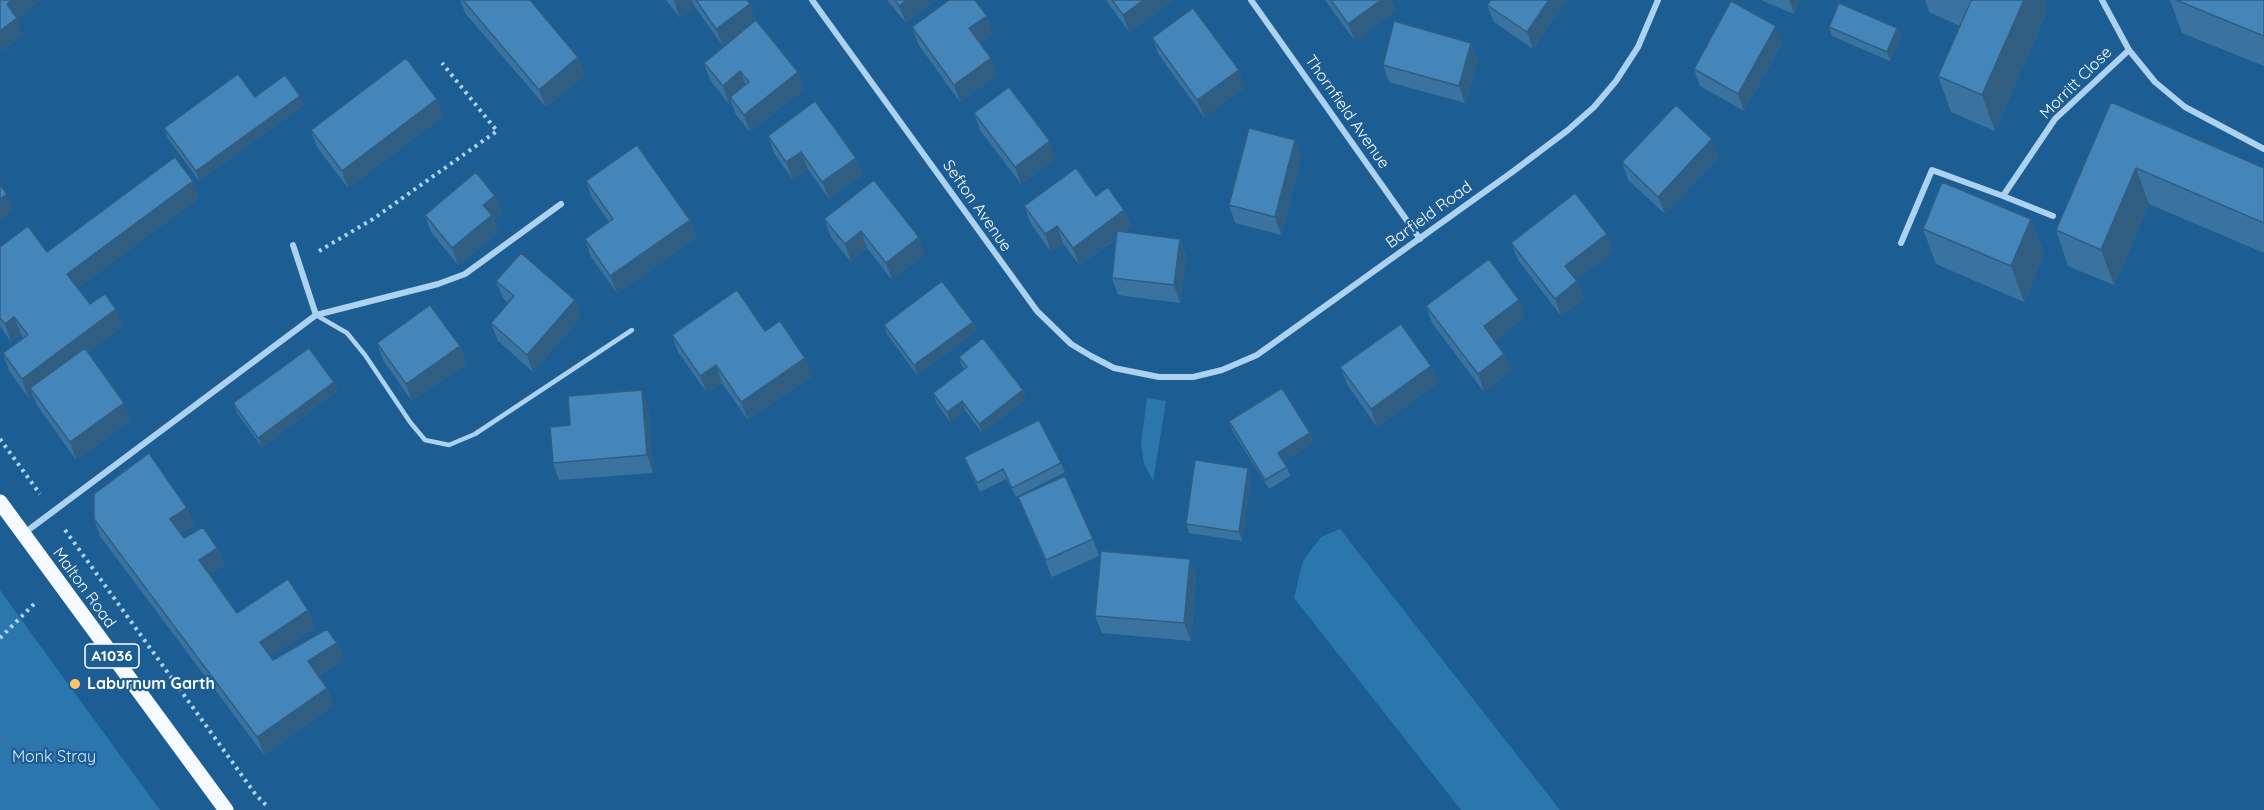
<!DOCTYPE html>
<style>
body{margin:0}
canvas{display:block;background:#1c5d93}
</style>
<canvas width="2264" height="810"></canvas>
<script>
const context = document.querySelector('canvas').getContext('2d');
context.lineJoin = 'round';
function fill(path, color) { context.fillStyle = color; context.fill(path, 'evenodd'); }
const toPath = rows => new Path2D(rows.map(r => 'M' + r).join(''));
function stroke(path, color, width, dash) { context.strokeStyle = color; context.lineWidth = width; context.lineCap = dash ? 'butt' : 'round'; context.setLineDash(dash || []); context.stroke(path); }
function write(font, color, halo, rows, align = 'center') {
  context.font = font + ' Quicksand,sans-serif'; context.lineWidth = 4.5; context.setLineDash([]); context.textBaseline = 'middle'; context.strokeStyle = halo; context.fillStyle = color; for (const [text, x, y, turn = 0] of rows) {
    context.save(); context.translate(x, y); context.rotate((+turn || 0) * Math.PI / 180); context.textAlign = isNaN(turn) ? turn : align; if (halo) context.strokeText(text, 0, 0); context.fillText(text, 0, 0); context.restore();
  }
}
const green = toPath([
 [1147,398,1166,401,1153,481,1144,464,1141,443],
 [1340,529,1560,810,1461,810,1294,598,1303,561,1321,537],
 [0,590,28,629,160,810,0,810]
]);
const path = toPath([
 [319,251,373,219,497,131,442,63],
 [0,439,40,494],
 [65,530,256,795,268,807],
 [0,638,37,601]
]);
const lane = toPath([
 [316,315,347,333,365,355,410,422,425,440,449,445,475,434,632,330]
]);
const street = toPath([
 [812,0,1037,311,1071,344,1091,356,1114,368,1159,377,1193,377,1222,370,1257,355,1515,170,1568,130,1594,107,1616,81,1638,47,1658,0],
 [1251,0,1420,239],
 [2102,0,2129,50,2155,82,2185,107,2264,149],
 [2003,196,2053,216],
 [1901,243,1932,170,2003,196,2055,119,2129,50],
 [293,245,316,315,438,284,465,274,561,204],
 [23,534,316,315]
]);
const primary = toPath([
 [0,502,226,810]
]);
const wall = toPath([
 [460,0,530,0,578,57,585,75,546,107,465,13],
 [666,0,747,0,756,21,798,72,804,89,750,132,736,115,731,102,729,104,710,80,704,63,737,35,723,46,695,7,680,18],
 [887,0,935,0,906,23],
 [1106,0,1171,0,1172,1,1129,32],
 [1325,0,1391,0,1395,11,1355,41],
 [1491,0,1567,0,1533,49,1494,22,1487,5],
 [1761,0,1800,0,1794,14],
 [1925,0,2043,0,2047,11,1995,131,1951,112,1938,76,1960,26,1929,12],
 [2170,0,2264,0,2264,66,2182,33],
 [912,27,993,33,980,43,997,75,960,102,918,44],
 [1829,27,1897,28,1901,37,1890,61,1832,36],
 [1152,38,1245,87,1204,117,1159,55],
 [1782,43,1744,111,1700,86,1694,69],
 [1478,60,1465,103,1389,82,1383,65],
 [255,97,304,105,199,181,167,137,164,128],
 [2111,102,2264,168,2264,253,2149,204,2114,285,2068,266,2056,230],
 [974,113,1056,158,1021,184,980,130],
 [443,116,348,188,317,147,311,130],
 [768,136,856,158,862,175,829,199,808,169,793,180,774,153],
 [1301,157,1281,235,1235,223,1229,205],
 [1719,157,1665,214,1628,180,1622,162],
 [586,181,690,220,696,238,617,293,591,257,585,239,609,222,592,198],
 [495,196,502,213,493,220,498,233,458,265,431,232,425,215],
 [1096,196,1124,210,1131,227,1124,232,1180,239,1186,256,1180,303,1118,295,1112,278,1117,238,1079,265,1063,243,1051,252,1031,224,1024,206],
 [199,198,78,288,90,304,123,326,88,352,131,420,76,460,37,405,32,394,28,397,9,371,3,353,23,338,21,334,11,342,0,326,0,247,47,252],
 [824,219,925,254,892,280,867,248,851,262,831,237],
 [2031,219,2044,254,2024,302,1936,264,1923,229],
 [1511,243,1613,251,1576,280,1584,299,1561,316,1518,260],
 [496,281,581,317,533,372,498,341,491,323,508,303,503,298],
 [1426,306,1525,317,1494,341,1504,354,1511,371,1484,392,1432,323],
 [973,322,976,331,917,375,887,334,884,325],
 [765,331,805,358,812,376,748,420,722,383,707,393,678,352,672,335],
 [377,343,460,346,466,364,412,401,383,360],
 [959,357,1026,399,982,433,965,410,950,422,936,402,933,393,964,369,962,366],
 [1340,367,1438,383,1377,427,1347,384],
 [334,382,337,391,262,447,237,413,233,403],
 [648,408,653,473,559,480,553,463,570,425],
 [1229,421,1310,433,1313,442,1283,461,1287,467,1290,476,1269,489,1232,430],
 [964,457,1061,463,1065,472,1016,497,1006,479,980,492,968,467],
 [1251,477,1242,541,1189,533,1186,524],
 [1018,497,1093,539,1099,556,1052,577,1025,514],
 [187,508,194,525,181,534,184,538,217,548,224,565,209,575,237,613,308,610,314,628,271,656,273,660,337,643,343,660,318,676,327,688,333,706,264,755,100,536,94,519],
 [1190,559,1196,576,1191,641,1102,633,1095,616]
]);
const shadedWall = toPath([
 [12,0,42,0,17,19,23,36,3,51,0,43,0,31,7,4],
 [675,0,692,0,695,7,680,18,674,1],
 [907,0,935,0,906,23,899,6],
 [1144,0,1171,0,1172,1,1129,32,1123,15],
 [1381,0,1391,0,1395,11,1355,41,1348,24],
 [1549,0,1567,0,1533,49,1527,32],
 [1789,0,1800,0,1794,14],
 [2024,0,2043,0,2047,11,1995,131,1982,95],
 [750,4,756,22,723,46,716,29],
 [987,16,993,33,976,46,969,28],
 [1776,26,1782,43,1744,111,1738,94],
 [1897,28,1901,37,1890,61,1887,52],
 [1471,43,1478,60,1465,103,1459,86],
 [578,57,585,75,546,107,539,90],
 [991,58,997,75,960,102,954,85],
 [1239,70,1245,87,1204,117,1197,100],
 [740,71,747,89,730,97,731,102,729,104,723,86],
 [798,72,804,89,750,132,744,115],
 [300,96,304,105,199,181,196,171],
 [437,99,443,116,348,188,342,171],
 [1712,139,1719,157,1665,214,1658,197],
 [1295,140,1301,157,1281,235,1275,217],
 [1050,141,1056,158,1021,184,1015,167],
 [801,152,808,169,793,180,786,162],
 [856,158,862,175,829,199,822,182],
 [2136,168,2149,204,2114,285,2101,250],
 [193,181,199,198,74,292,67,274],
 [7,194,13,211,0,222,0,199],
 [495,196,502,213,493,220,498,233,458,265,452,248,483,205],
 [1124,210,1131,227,1079,265,1073,248],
 [2031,219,2044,254,2024,302,2011,266],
 [690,220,696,238,617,293,610,276],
 [1057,226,1063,243,1051,252,1045,234],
 [861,231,867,248,851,262,845,244],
 [1607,234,1613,251,1571,284,1565,266],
 [919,237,925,254,892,280,886,263],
 [1180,239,1186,256,1180,303,1174,285],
 [1577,281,1584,299,1561,316,1555,299],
 [575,300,581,317,533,372,527,355],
 [1519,300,1525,317,1490,344,1484,326],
 [116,309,123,326,34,393,30,388,32,394,28,397,22,379],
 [14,317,21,334,11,342,5,324],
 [973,322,976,331,917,375,914,365],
 [460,346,466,364,412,401,406,384],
 [1504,354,1511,371,1484,392,1478,374],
 [805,358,812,376,748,420,741,402],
 [716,365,722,383,707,393,700,376],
 [1431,366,1438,383,1377,427,1371,409],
 [334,382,337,391,262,447,258,438],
 [642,390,648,408,653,473,647,455],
 [1023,390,1026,399,982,433,979,424],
 [962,401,965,410,950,422,947,412],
 [124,403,131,420,76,460,70,442],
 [1310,433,1313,442,1281,462,1278,453],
 [1248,468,1251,477,1242,541,1239,532],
 [187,508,194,525,177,537,170,519],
 [217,548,224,565,205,578,199,560],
 [1190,559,1196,576,1191,641,1184,623],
 [308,610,314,628,267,659,260,642],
 [337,643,343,660,314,678,308,661],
 [327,688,333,706,264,755,257,737]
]);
const building = toPath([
 [0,0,12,0,7,4,17,18,0,31,0,0],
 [463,0,530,0,578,57,539,90,463,0],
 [696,0,747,0,750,4,716,29,696,0],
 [895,0,907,0,899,6,895,0],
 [949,0,975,0,987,16,969,28,991,58,954,85,912,27,949,0],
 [1112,0,1144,0,1123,15,1112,0],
 [1331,0,1381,0,1348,24,1331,0],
 [1491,0,1549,0,1527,32,1487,5,1491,0],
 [1970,0,2024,0,1982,95,1938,76,1971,1,1970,0],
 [2176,0,2264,0,2264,36,2176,0],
 [1731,1,1776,26,1738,94,1694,69,1731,1],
 [1839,3,1897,28,1887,52,1829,27,1839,3],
 [1193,8,1239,70,1197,100,1152,38,1193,8],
 [756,20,798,72,744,115,730,97,749,82,740,71,723,86,704,63,756,20],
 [1394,21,1471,43,1459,86,1383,65,1394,21],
 [406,58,437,99,342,171,311,130,406,58],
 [238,74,255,97,285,75,300,96,196,171,164,128,238,74],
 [1009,87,1050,141,1015,167,974,113,1009,87],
 [815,101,856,158,822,182,801,152,786,162,768,136,815,101],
 [2111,102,2264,168,2264,223,2136,168,2101,250,2056,230,2111,102],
 [1676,105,1712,139,1658,197,1622,162,1676,105],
 [1249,128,1295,140,1275,217,1229,205,1249,128],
 [637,145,690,220,610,276,585,239,613,219,586,181,637,145],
 [175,157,193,181,67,274,90,304,105,294,116,309,22,379,3,353,28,335,14,317,5,324,0,318,0,247,28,226,47,252,175,157],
 [1076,168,1096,196,1108,187,1124,210,1073,248,1057,226,1045,234,1024,206,1076,168],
 [476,172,495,196,483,205,492,215,452,248,425,215,476,172],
 [874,180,919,237,886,263,861,231,845,244,824,219,874,180],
 [1942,182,2031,219,2011,266,1923,229,1942,182],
 [0,185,7,194,0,199,0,185],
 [1575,193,1607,234,1565,266,1577,281,1555,299,1511,243,1575,193],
 [1117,231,1180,239,1174,285,1112,278,1117,231],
 [521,253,575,300,527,355,491,323,514,296,496,281,521,253],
 [1489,259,1519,300,1484,326,1504,354,1478,374,1426,306,1489,259],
 [942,281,973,322,914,365,884,325,942,281],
 [737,290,765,331,780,321,805,358,741,402,716,365,700,376,672,335,737,290],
 [430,305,460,346,406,384,377,343,430,305],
 [1401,324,1431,366,1371,409,1340,367,1401,324],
 [983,338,1023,390,979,424,962,401,947,412,933,393,967,367,959,357,983,338],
 [85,348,124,403,70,442,30,388,85,348],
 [309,348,334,382,258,438,233,403,309,348],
 [1282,388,1310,433,1278,453,1287,467,1265,480,1229,421,1282,388],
 [642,390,647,455,553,463,550,427,570,425,568,396,642,390],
 [1039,420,1061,463,1012,488,1003,469,977,483,964,457,1039,420],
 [149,453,187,508,170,519,184,538,203,527,217,548,199,560,237,613,288,579,308,610,260,642,273,660,327,629,337,643,308,661,327,688,257,737,94,519,94,494,149,453],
 [1195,460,1248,468,1239,532,1186,524,1195,460],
 [1065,476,1093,539,1046,560,1018,497,1065,476],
 [1101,551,1190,559,1184,623,1095,616,1101,551]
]);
const markers = [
 [75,684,6,"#ffc36a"]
];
const shields = [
 [112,656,54]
];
const shieldNames = [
 ["A1036",112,656]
];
const streetNames = [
 ["Morritt Close",2076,83,-45],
 ["Thornfield Avenue",1347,112,55],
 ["Sefton Avenue",977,206,55],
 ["Barfield Road",1429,215,-36],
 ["Malton Road",84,588,54]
];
const poiNames = [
 ["Laburnum Garth",87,684]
];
const parkNames = [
 ["Monk Stray",54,757]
];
fill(green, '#2c76ae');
stroke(path, '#add2ef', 4, [3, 4.5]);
stroke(lane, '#add2ef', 4.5);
stroke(street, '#add2ef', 6);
stroke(primary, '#f4faff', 15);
fill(wall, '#3a739f');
fill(shadedWall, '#305e82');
fill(building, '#4486b9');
stroke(building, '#305e82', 1.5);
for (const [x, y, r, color] of markers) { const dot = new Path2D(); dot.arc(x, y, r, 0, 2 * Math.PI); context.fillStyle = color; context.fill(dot); stroke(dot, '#1c5d93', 2); }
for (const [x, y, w] of shields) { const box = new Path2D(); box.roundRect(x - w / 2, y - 12, w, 24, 4.5); context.fillStyle = '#1c5d93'; context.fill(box); stroke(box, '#fff', 1.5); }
write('bold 15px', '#fff', null, shieldNames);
write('16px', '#fff', '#1c5d93', streetNames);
write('bold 16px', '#fff', '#1c5d93', poiNames, 'left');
write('16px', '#d3e9fa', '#1c5d93', parkNames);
</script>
